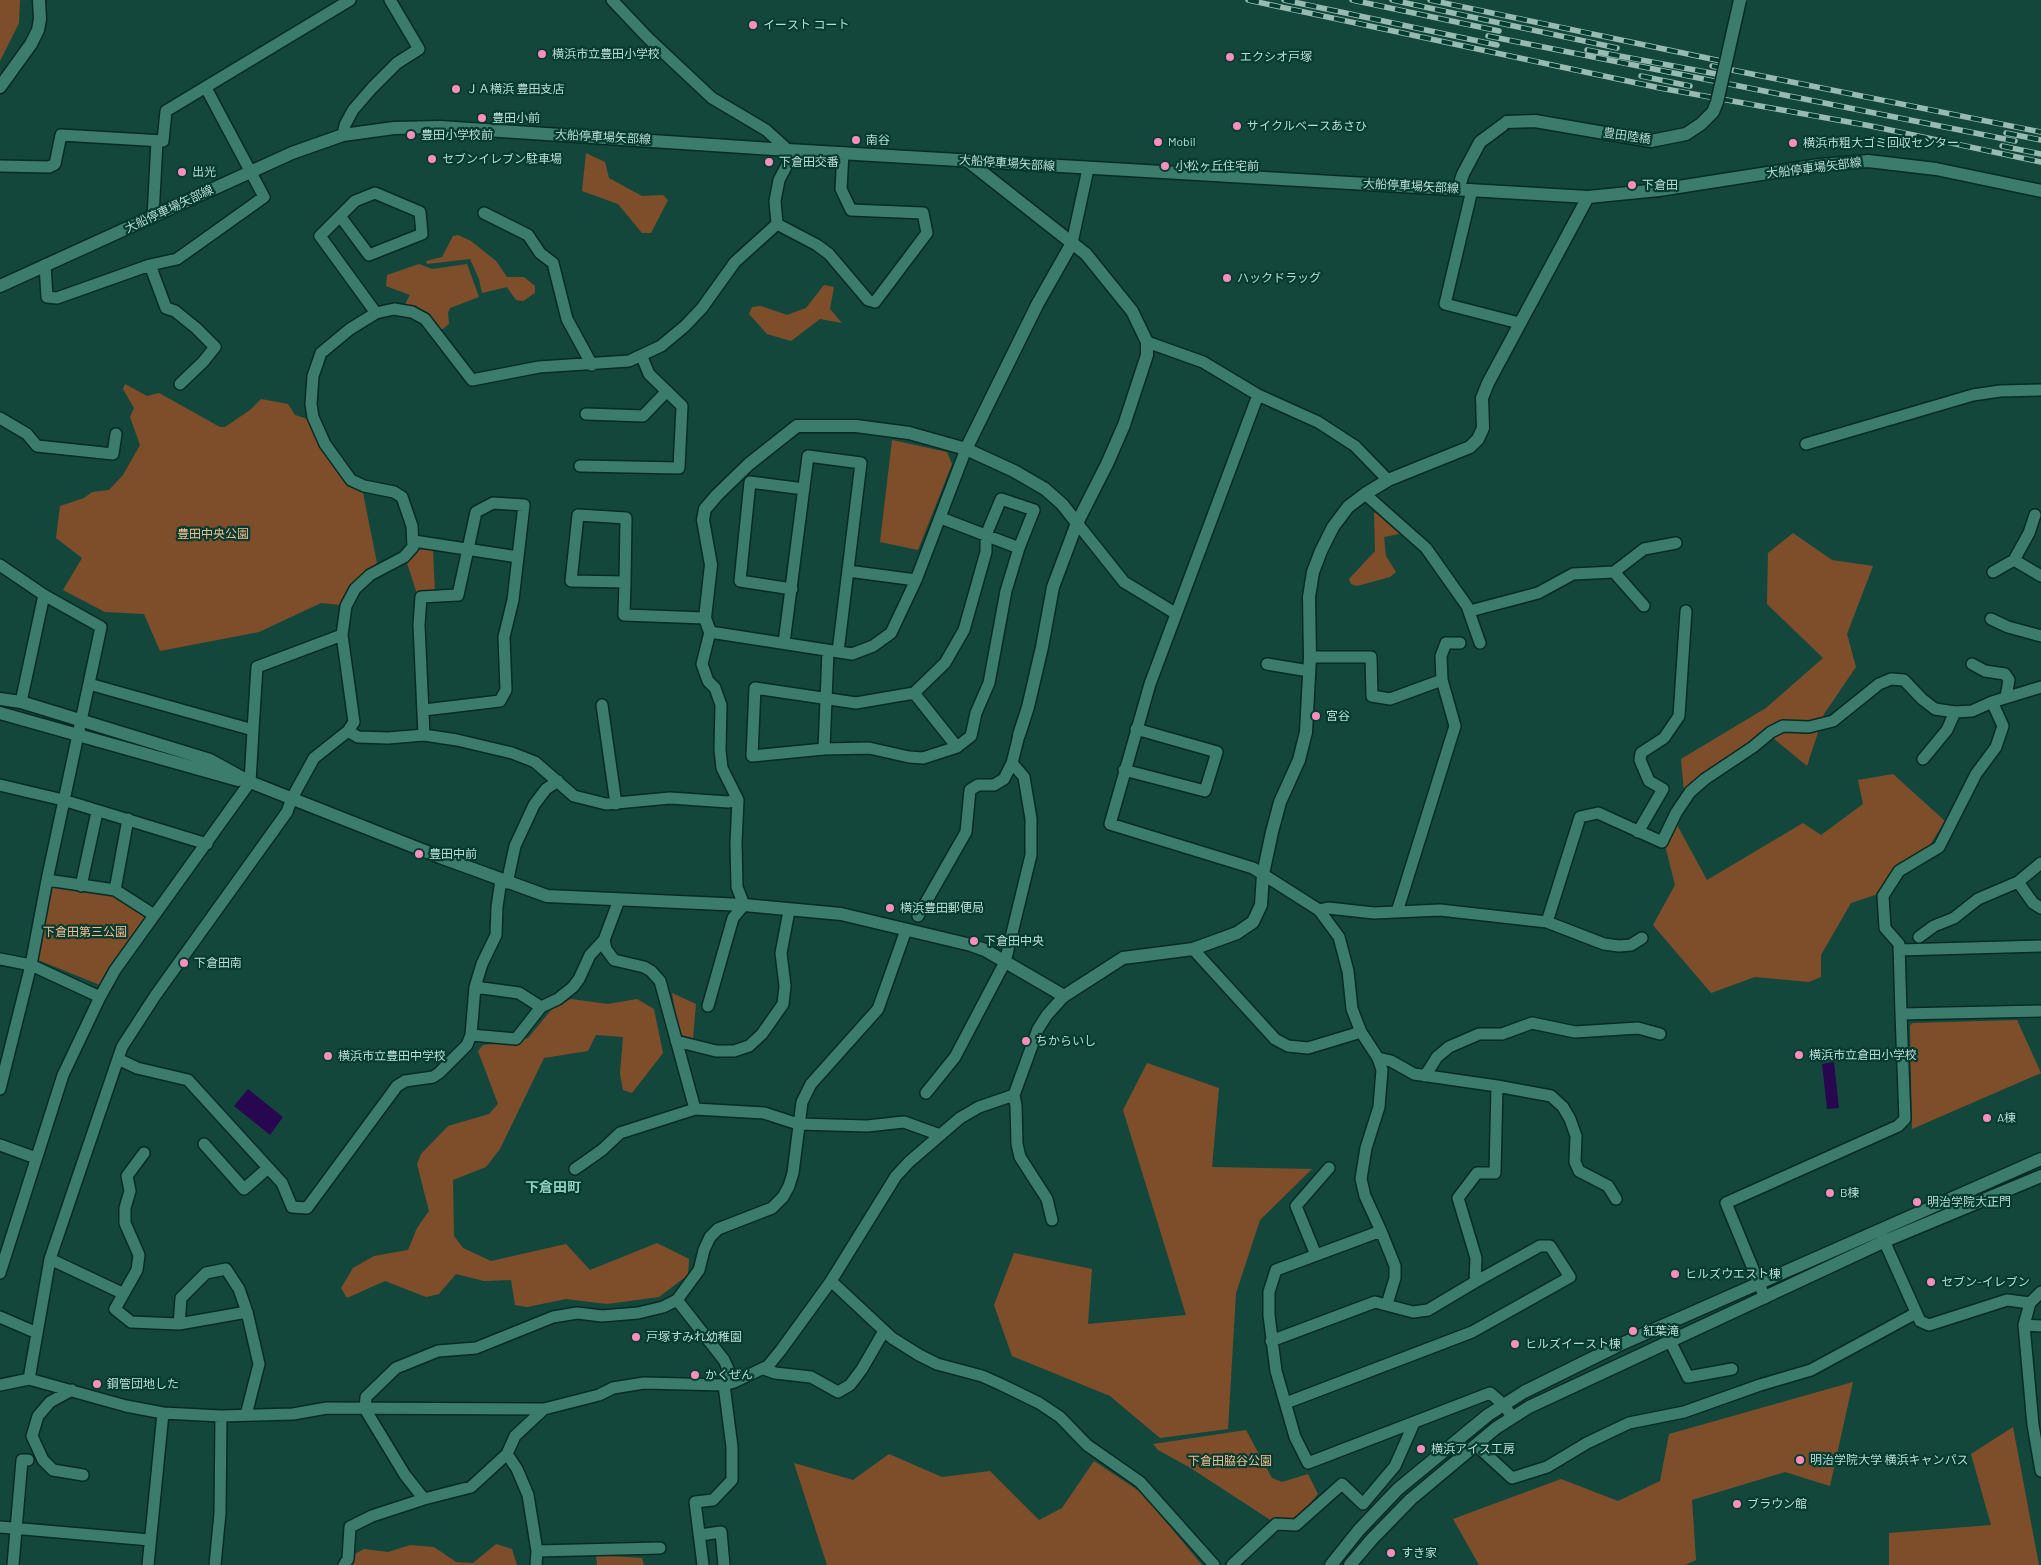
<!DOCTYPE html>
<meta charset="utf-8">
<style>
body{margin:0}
canvas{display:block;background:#14473b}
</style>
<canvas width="2041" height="1565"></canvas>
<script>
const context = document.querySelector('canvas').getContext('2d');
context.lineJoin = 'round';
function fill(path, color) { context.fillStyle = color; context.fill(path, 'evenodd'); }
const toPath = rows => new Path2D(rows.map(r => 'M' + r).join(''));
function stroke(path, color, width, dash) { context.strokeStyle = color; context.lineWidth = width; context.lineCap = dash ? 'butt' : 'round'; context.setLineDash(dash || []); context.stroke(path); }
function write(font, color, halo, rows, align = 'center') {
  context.font = font + ' Barlow,"Noto Sans JP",sans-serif'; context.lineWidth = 4.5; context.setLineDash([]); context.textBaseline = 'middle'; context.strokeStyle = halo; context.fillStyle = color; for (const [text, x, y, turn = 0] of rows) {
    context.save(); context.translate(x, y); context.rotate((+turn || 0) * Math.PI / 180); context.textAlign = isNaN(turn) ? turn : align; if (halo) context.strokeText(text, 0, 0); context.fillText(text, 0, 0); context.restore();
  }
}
const green = toPath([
 [0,0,20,0,19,23,0,61],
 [586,153,605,162,609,178,642,196,663,195,668,200,651,233,642,233,618,204,582,191],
 [458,235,471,241,496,261,507,277,524,277,535,286,535,293,523,301,516,300,507,287,482,293,479,279,470,259,427,264,426,261,442,257,453,236],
 [419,264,432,269,467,264,479,297,450,308,448,313,449,324,440,331,404,306,410,295,386,286,387,275],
 [824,285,834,287,830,309,842,323,820,319,791,341,767,334,749,314,752,307,761,306,787,315,806,308],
 [125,384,147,396,159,393,220,427,225,427,250,410,261,399,288,404,295,415,307,419,347,486,363,493,377,563,363,573,347,591,341,605,321,603,259,632,160,651,144,614,105,612,63,590,82,558,56,538,60,506,84,498,92,492,109,490,123,475,140,445,130,417,134,408,123,389],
 [892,440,947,452,952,464,918,550,880,542],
 [1378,512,1398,528,1399,534,1384,537,1386,556,1396,572,1390,577,1357,586,1351,584,1349,579,1375,551,1374,513],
 [1793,533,1832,560,1873,566,1847,634,1856,667,1824,714,1807,766,1773,738,1684,792,1681,759,1766,708,1823,658,1767,604,1768,553],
 [418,548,433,550,435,593,417,594,407,563],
 [1893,774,1945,821,1928,848,1895,868,1878,894,1851,903,1821,955,1821,977,1809,982,1755,977,1711,993,1653,925,1675,885,1666,849,1676,823,1707,880,1803,823,1821,835,1863,804,1858,780],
 [53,885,113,894,144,916,144,921,100,985,38,960],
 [672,993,696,1004,693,1038,683,1036,678,1031],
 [571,999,608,1004,637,999,654,1009,663,1053,632,1093,623,1090,620,1074,623,1037,596,1035,588,1051,544,1058,500,1149,486,1167,453,1180,454,1236,463,1248,491,1261,566,1244,590,1270,657,1243,689,1259,688,1275,659,1297,607,1304,566,1299,527,1307,515,1305,511,1280,484,1281,456,1274,439,1294,426,1297,385,1281,347,1298,341,1288,353,1268,374,1256,408,1250,417,1228,429,1211,417,1164,421,1154,448,1126,489,1114,498,1104,478,1051,483,1045,516,1042,528,1038,552,1009],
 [2017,1020,2041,1073,1912,1129,1910,1026,1912,1023],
 [1147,1063,1219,1088,1212,1167,1312,1169,1260,1220,1236,1293,1228,1429,1160,1438,1110,1396,1012,1356,994,1305,1014,1253,1092,1269,1088,1324,1186,1315,1123,1110],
 [1853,1382,1830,1486,1785,1472,1692,1500,1696,1560,1685,1565,1479,1565,1453,1519,1561,1479,1618,1501,1660,1481,1669,1434],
 [2013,1427,2039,1565,1889,1565,1889,1533,1991,1525,1971,1454],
 [1246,1430,1272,1478,1282,1482,1308,1474,1318,1494,1295,1521,1272,1521,1189,1467,1158,1450,1153,1444],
 [889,1454,942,1477,990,1471,1039,1520,1062,1508,1094,1461,1142,1493,1202,1565,827,1565,794,1463,853,1480],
 [496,1544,512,1549,517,1565,350,1565,355,1554,364,1549,388,1552,410,1545,434,1547,456,1562,473,1563],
 [596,1555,642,1558,644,1565,597,1565]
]);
const water = toPath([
 [1834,1062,1839,1108,1827,1109,1822,1064],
 [248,1089,283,1117,270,1135,234,1106]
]);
const street = toPath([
 [343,135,345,125,353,110,372,88,397,63,419,49,390,0],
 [0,166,49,167,55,164,61,135,163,141,166,111,350,0],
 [1472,190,1445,304,1519,323],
 [484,213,528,235,540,253,553,263,567,319,592,365],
 [340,216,369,255,422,234,420,212,375,193,355,201,320,236,376,313],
 [153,217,157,141],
 [777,224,817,245,829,254,868,300,875,302,927,233,923,213,851,210,841,189,843,153],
 [1072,243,1088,169],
 [45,265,47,297,57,298,150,265,177,259,264,197,206,88],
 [150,265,166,308,175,311,196,328,215,347,203,362,180,384],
 [1147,342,1203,362,1258,395,1318,422,1355,446,1388,480],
 [1258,395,1150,684,1110,824,1253,868,1319,910,1339,937,1348,971,1352,1009,1361,1032,1378,1058,1382,1070,1379,1107,1366,1148,1361,1179,1365,1196,1381,1231,1276,1270,1269,1292,1269,1315,1276,1371,1295,1437,1308,1463,1490,1393,1504,1405,1512,1417],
 [586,414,643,416,667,391],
 [0,418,27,434,37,446,113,454,116,434],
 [1806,444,1973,395,2000,391,2041,390],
 [580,466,679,468,682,406,649,374,642,357],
 [1365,494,1426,548,1467,606,1480,643],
 [1077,523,1124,582,1175,613],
 [414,541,518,557],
 [2014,560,2041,576],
 [0,565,44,595,101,627,47,880,31,965,0,1089],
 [848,571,916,580],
 [1614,572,1644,606],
 [1993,572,2014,560,2029,533,2035,515],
 [625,582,571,581,578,515,626,518,625,582,624,615,705,618],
 [792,589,740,581,750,482,804,489],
 [1470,611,1538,593,1573,574,1614,572,1644,549,1676,543],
 [1991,619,2008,627,2041,636],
 [784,643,808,456,861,463,838,652],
 [828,651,824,749,869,748,909,757,923,758,957,747,971,736,976,713,989,683,1006,591,1019,548,941,518],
 [1310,657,1371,657,1372,696,1390,699,1442,680],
 [1267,664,1309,671],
 [1972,664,1985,671,2005,674,2009,680,2006,697],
 [914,693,945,663,964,630,986,552,986,535,1001,499,1034,510,1019,548],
 [21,702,44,595],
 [602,705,616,804],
 [253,730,257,667,342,635],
 [348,731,358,737,388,738,424,735,457,740,512,753,535,762,574,796,606,804,670,798,728,802,738,800],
 [424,735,419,625,421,597,458,595,476,512,493,503,524,505,513,600,504,637,506,690,500,701,424,710],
 [824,749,752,756,755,688,856,703,914,693,957,747],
 [1923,759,1947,730,1955,712],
 [1124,770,1205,791,1217,752,1136,729],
 [0,785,63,800,207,844],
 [1638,832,1663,789,1649,781,1640,760,1641,753,1664,738,1679,716,1686,611],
 [47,880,115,890,154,915],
 [2018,882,2033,903,2041,908],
 [507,883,515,846,534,805,546,789,558,781],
 [81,886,97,812],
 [115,890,128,819],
 [619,900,604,940,606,949,614,960,644,967,651,971,660,981,695,1109,764,1113,798,1124,867,1126,904,1122,940,1135],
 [1319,910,1328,908,1374,913,1440,910,1547,922,1580,817,1598,813,1662,842,1676,813,1690,792,1705,779,1753,747,1771,732,1783,726,1809,727,1833,721,1879,684,1891,679,1904,680,1922,699,1935,709,1955,712,1972,711,1992,702,2041,687],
 [1397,912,1455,726,1442,680,1441,656,1446,643,1460,643],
 [918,916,966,832,970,790,978,785,994,785,1004,779,1012,763],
 [1547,922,1604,944,1619,946,1631,945,1642,938],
 [1919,937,1934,926,1954,918,1978,899,2018,882,2041,863],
 [1193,949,1275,1039,1288,1046,1308,1048,1361,1032],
 [1899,950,2041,946],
 [0,959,31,965,100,997],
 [475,987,519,993,541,1007],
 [708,1006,733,918,744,905,737,887,736,843,738,800,722,768,720,750,721,705,715,688,708,681,702,664,710,632,852,654,873,646,891,633,900,614,916,580,966,449],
 [1901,1014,1899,944,1885,928,1883,896,1899,871,1939,847,1976,774,1996,747,2003,726,1992,702],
 [471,1035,516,1039,541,1007,558,999,573,987,579,979,590,955,604,940],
 [676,1041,716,1051,734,1051,749,1046,762,1034,783,1004,785,986,781,953,789,911],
 [118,1059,137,1068,188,1080,282,1183,292,1207,307,1208,397,1086,405,1081,433,1077,439,1073,467,1045,471,1035,475,987,482,964,496,935,497,907,501,880],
 [1425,1076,1437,1057,1449,1047,1479,1034,1502,1034,1532,1023,1575,1032,1638,1028,1660,1034],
 [1497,1086,1551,1096,1563,1107,1570,1119,1576,1136,1575,1162,1579,1171,1608,1186,1616,1199],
 [926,1093,955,1057,1005,962,1031,855,1031,819,1024,777,1012,763,1019,735],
 [1014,1095,1016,1106,1017,1144,1020,1157,1047,1199,1052,1220],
 [204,1144,244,1189,268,1168],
 [0,1145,36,1158],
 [144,1153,127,1176,130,1191,125,1208,125,1223,139,1255,137,1270,115,1309,131,1322,179,1324,247,1312,259,1364,246,1415],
 [575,1169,602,1150,620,1133,695,1109],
 [1381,1231,1395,1266,1395,1278,1387,1304],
 [1881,1234,1920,1321,1929,1325,2007,1300,2030,1303],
 [1316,1255,1296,1206,1329,1168],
 [50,1259,122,1293],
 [0,1273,63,1075,100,997,115,970,250,782,253,730,89,684],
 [831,1281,892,1338,919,1355,937,1364,982,1376,1000,1384,1039,1403,1060,1417,1087,1445,1140,1482,1214,1565],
 [2041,1292,2030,1303,2024,1325,2033,1425,2041,1471],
 [1765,1298,1726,1203,1898,1126,1905,1119,1901,1014,2041,1011],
 [677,1300,724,1360,734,1382],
 [0,1317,37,1333],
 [179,1324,181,1298,206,1273,226,1269,239,1289,247,1312],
 [2024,1325,2041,1326],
 [1271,1341,1375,1302,1413,1312,1428,1310,1475,1282],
 [1670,1341,1688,1377,1732,1369],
 [764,1369,775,1373,811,1377,838,1392,850,1385,862,1369,884,1331],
 [29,1379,50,1259,122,1047,155,996,287,812,292,798,314,758,348,731,354,722,342,635,346,606,355,589,370,575,404,557,413,547,412,526,402,497,394,492,364,486,351,480,325,444,313,417,311,404,313,376,321,353,350,329,376,313,394,309,412,312,425,319,472,380,539,367,629,361,661,346,685,326,702,308,735,262,777,224,775,201,779,180,789,161,788,150,766,130,712,98,648,38,612,0],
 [0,1385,29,1379,126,1406,163,1413,221,1416,293,1414,327,1408,544,1409,599,1395,613,1388,644,1383,724,1385,734,1382,768,1366,781,1350,831,1281,896,1176,909,1162,960,1118,979,1107,1014,1095,1038,1029,1047,1015,1064,996],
 [72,1390,50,1402,38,1416,32,1436,43,1460,53,1470,83,1475],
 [1286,1403,1472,1332,1570,1277,1550,1246,1540,1246,1475,1282,1476,1258,1458,1198,1477,1173,1495,1173,1497,1086,1414,1074,1391,1061,1378,1058],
 [1476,1445,1512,1478,1547,1467,1587,1443,1629,1423,1684,1412,1760,1385,1811,1370,1916,1313],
 [507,1454,517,1469,528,1495,537,1551,536,1565],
 [424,1499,405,1475,365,1409,366,1397,396,1368,438,1351,476,1348,553,1317,577,1313,602,1316,638,1313,663,1307,677,1300,699,1270,704,1250,710,1237,718,1229,772,1208,783,1197,789,1186,793,1173,802,1102,811,1084,878,1009,906,930],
 [0,1527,150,1540],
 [700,1535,721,1532,724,1565],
 [537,1551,660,1548],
 [13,1565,22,1460,28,1460],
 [148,1565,163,1413],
 [215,1565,220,1513,221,1416],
 [344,1565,348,1559,350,1527,372,1516,424,1499,471,1487,507,1454,515,1436,544,1409],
 [703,1565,695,1502,713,1500,732,1480,732,1447,724,1385],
 [1232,1565,1276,1524,1296,1525,1342,1484,1363,1504,1395,1466,1414,1423]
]);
const secondary = toPath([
 [0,87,31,44,38,30,40,19,39,0],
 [968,161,1086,254,1132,311,1147,342,1147,355,1124,425,1107,464,1077,523,1053,587,1042,647,1028,707,1019,735],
 [1458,189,1463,174,1480,142,1507,122],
 [0,286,292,153,343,135,394,128,440,127,788,150,1588,197,1659,190,1819,165,1868,161,1936,169,2041,191],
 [966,449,1037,305,1072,243],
 [710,632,705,618,711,565,703,520,705,509,717,495,749,464,797,426,856,426,909,433,966,449,1014,471,1045,489,1062,504,1077,523],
 [0,699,21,702,210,760,250,782,440,857,547,896,744,905,841,914,971,945,985,950,1064,996,1123,958,1193,949,1237,933,1253,922,1261,905,1263,874,1272,832,1280,802,1299,760,1306,732,1310,657,1309,597,1313,572,1321,551,1333,527,1348,507,1365,494,1388,480,1470,447,1478,439,1483,428,1482,398,1488,383,1588,197],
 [0,713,238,780],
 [1331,1565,1359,1530,1398,1489,1488,1415,1524,1392,1619,1345,2041,1159],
 [1350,1565,1372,1539,1411,1499,1496,1428,1529,1407,1885,1241,2041,1176]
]);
const rail = toPath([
 [1248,0,1660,88,1871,126,2041,162],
 [1284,0,1497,45],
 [1352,0,1499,31],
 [1392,0,1617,48],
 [1430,0,1726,62],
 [1488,36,2015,141],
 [1587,50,1722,75],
 [1712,66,2041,132],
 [1641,76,1690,86],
 [2006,133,2041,140],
 [2002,146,2041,154]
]);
const secondaryBridge = toPath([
 [1507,122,1535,121,1651,141,1686,134,1701,124,1713,112,1717,102,1740,0]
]);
const markers = [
 [753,25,5,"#fe8ebc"],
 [542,54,5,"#fe8ebc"],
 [1230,57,5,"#fe8ebc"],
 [456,89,5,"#fe8ebc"],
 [482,118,5,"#fe8ebc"],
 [1237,126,5,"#fe8ebc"],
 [411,135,5,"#fe8ebc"],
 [856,140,5,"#fe8ebc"],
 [1158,142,5,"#fe8ebc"],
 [1793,143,5,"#fe8ebc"],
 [432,159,5,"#fe8ebc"],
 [769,162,5,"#fe8ebc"],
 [1165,166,5,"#fe8ebc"],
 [182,172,5,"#fe8ebc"],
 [1632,185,5,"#fe8ebc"],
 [1227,278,5,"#fe8ebc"],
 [1316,716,5,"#fe8ebc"],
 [419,854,5,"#fe8ebc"],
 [890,908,5,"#fe8ebc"],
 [974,941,5,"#fe8ebc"],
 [184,963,5,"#fe8ebc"],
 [1026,1041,5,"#fe8ebc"],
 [1799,1055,5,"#fe8ebc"],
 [328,1056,5,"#fe8ebc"],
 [1987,1118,5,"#fe8ebc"],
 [1830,1193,5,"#fe8ebc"],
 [1917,1202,5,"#fe8ebc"],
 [1675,1274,5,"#fe8ebc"],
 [1931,1282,5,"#fe8ebc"],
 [1633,1331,5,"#fe8ebc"],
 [636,1337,5,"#fe8ebc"],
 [1515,1344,5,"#fe8ebc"],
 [695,1375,5,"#fe8ebc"],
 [97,1384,5,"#fe8ebc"],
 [1421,1449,5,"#fe8ebc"],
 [1800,1460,5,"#fe8ebc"],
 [1737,1504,5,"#fe8ebc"],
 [1391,1553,5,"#fe8ebc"]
];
const poiNames = [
 ["イースト コート",763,25],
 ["横浜市立豊田小学校",552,54],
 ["エクシオ戸塚",1240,57],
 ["ＪＡ横浜 豊田支店",466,89],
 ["豊田小前",492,118],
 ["サイクルベースあさひ",1247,126],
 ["豊田小学校前",421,135],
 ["南谷",866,140],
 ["Mobil",1168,142],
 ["横浜市粗大ゴミ回収センター",1803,143],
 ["セブンイレブン駐車場",442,159],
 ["下倉田交番",779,162],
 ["小松ヶ丘住宅前",1175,166],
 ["出光",192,172],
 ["下倉田",1642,185],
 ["ハックドラッグ",1237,278],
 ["宮谷",1326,716],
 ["豊田中前",429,854],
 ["横浜豊田郵便局",900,908],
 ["下倉田中央",984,941],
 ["下倉田南",194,963],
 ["ちからいし",1036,1041],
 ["横浜市立倉田小学校",1809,1055],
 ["横浜市立豊田中学校",338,1056],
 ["A棟",1997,1118],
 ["B棟",1840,1193],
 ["明治学院大正門",1927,1202],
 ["ヒルズウエスト棟",1685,1274],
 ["セブン-イレブン",1941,1282],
 ["紅葉滝",1643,1331],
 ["戸塚すみれ幼稚園",646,1337],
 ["ヒルズイースト棟",1525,1344],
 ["かくぜん",705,1375],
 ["鋼管団地した",107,1384],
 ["横浜アイス工房",1431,1449],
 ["明治学院大学 横浜キャンパス",1810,1460],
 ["ブラウン館",1747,1504],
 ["すき家",1401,1553]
];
const streetNames = [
 ["豊田陸橋",1627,136,8],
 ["大船停車場矢部線",603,137,3],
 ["大船停車場矢部線",1007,163,4],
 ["大船停車場矢部線",1814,168,-7],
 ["大船停車場矢部線",1411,186,3],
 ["大船停車場矢部線",169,209,-25]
];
const parkNames = [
 ["豊田中央公園",213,534],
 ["下倉田第三公園",85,932],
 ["下倉田脇谷公園",1230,1461]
];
const neighbourhoodNames = [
 ["下倉田町",553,1187]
];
fill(green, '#7e4e2b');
fill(water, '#270850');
stroke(street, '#072b23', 14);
stroke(secondary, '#072b23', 15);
stroke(street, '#3b7c6c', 11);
stroke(secondary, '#3b7c6c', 12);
stroke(rail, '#97bbb1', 5.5);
stroke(rail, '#053c31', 4, [11]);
stroke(secondaryBridge, '#072b23', 15, []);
stroke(secondaryBridge, '#3b7c6c', 12);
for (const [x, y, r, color] of markers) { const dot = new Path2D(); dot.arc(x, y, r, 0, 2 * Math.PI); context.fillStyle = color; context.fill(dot); stroke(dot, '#053c31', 2); }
write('12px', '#bcdcd2', '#053c31', poiNames, 'left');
write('12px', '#bcdcd2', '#053c31', streetNames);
write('12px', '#f8bb92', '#053c31', parkNames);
write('bold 14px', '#8fd0be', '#053c31', neighbourhoodNames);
</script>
